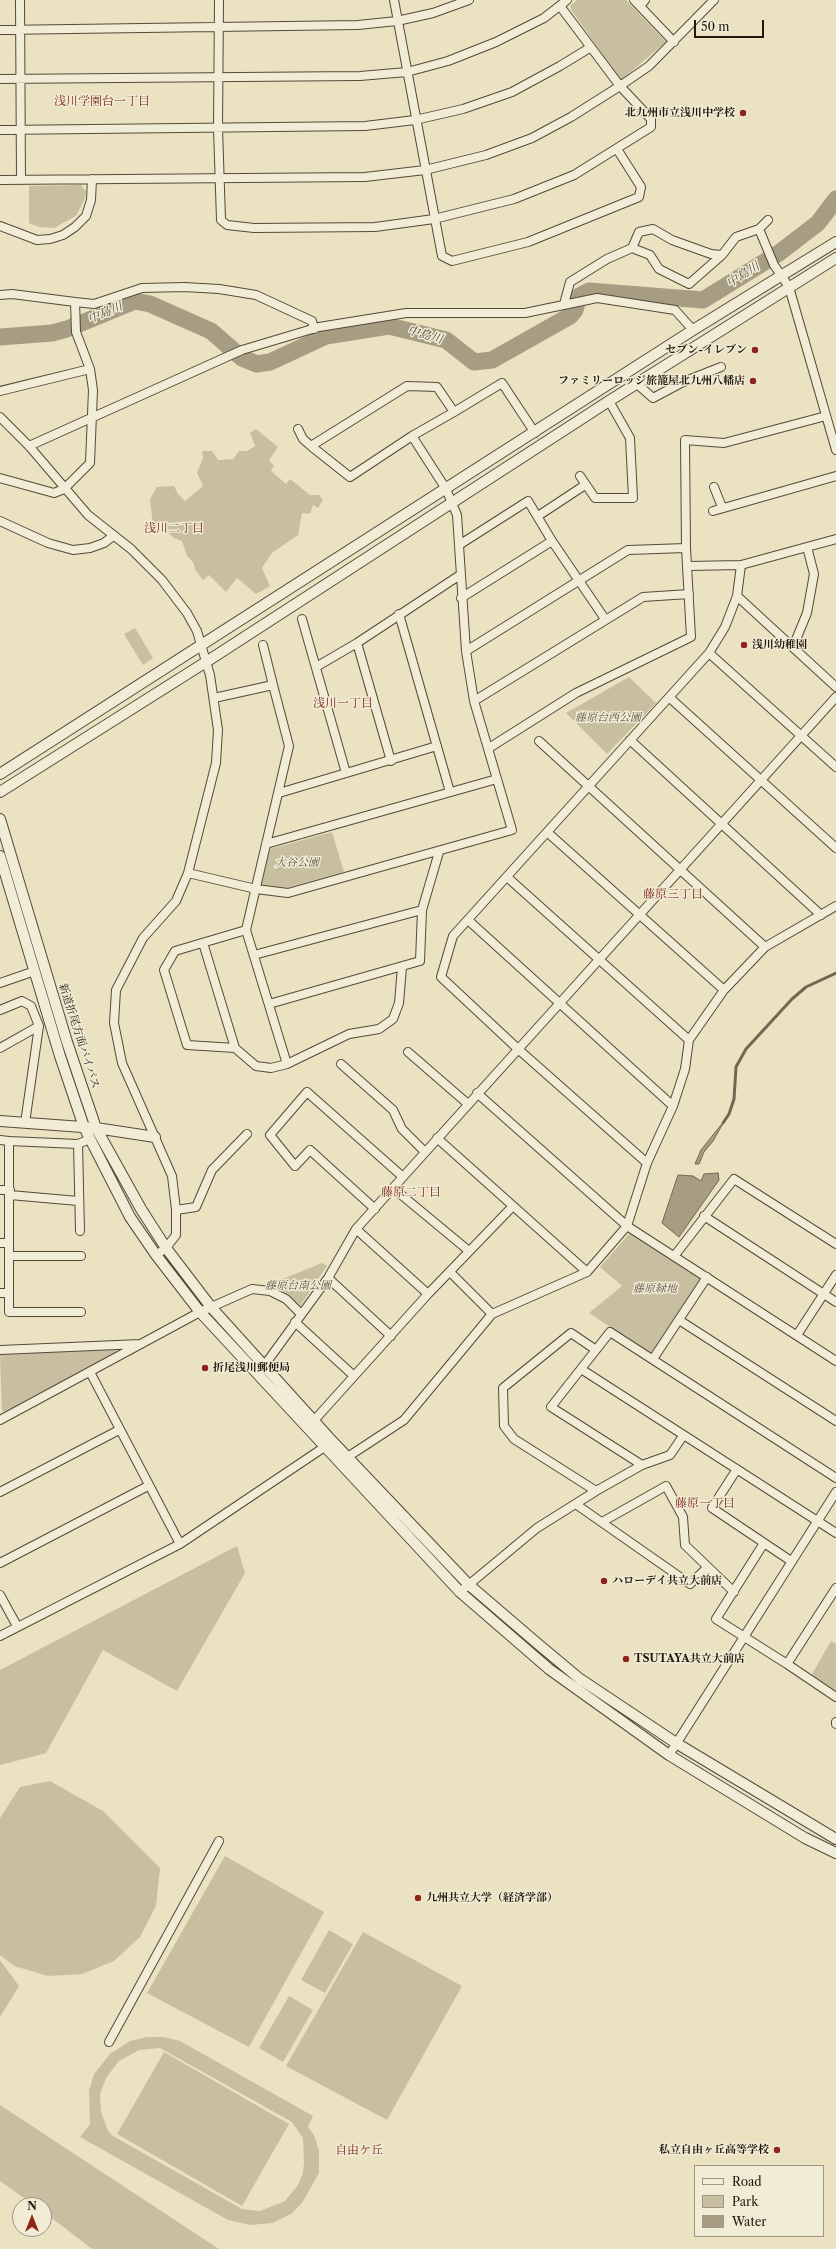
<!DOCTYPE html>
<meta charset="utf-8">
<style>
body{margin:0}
#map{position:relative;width:836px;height:2249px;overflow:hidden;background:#eae2c0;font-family:"Libre Caslon Text",serif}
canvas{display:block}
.legend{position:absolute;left:694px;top:2165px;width:130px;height:72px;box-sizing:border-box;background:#f1ecd6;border:1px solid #9f9685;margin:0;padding:5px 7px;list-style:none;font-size:12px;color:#23160c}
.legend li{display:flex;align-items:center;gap:8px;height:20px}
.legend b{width:20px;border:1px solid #9f9685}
.north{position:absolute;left:12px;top:2197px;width:40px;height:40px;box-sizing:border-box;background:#f1ecd6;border:1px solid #9f9685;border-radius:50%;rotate:0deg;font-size:11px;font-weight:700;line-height:16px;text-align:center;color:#23160c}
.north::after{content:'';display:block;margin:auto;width:14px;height:18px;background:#8f2418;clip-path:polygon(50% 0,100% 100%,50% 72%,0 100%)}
.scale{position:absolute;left:694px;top:20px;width:70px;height:18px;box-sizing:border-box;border:2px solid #23160c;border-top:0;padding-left:5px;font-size:12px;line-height:14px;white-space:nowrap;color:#23160c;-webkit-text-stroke:3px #f1ecd6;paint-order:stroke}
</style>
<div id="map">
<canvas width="836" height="2249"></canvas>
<ul class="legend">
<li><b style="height:5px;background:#f1ecd6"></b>Road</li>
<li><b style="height:11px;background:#c8bfa1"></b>Park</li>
<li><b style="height:11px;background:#a69d83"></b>Water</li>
</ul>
<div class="north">N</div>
<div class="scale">50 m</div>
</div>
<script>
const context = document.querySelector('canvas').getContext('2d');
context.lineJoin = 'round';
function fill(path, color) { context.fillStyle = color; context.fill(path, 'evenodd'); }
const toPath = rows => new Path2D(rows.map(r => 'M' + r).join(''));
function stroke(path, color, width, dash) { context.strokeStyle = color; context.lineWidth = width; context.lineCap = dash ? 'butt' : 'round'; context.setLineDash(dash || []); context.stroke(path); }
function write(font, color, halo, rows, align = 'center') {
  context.font = font + ' "Libre Caslon Text","Noto Serif JP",serif'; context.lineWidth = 3; context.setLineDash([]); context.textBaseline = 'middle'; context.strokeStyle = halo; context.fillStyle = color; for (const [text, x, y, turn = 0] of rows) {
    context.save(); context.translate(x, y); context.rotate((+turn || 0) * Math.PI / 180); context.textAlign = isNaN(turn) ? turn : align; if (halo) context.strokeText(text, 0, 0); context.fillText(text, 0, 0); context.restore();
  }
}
const green = toPath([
 [577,0,626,0,666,42,621,80,571,10,571,5],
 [81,185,86,191,85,198,76,216,54,228,39,227,29,223,29,186],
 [256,429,278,447,269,460,274,466,271,471,286,484,290,479,310,495,319,495,323,500,318,508,313,505,310,514,302,513,298,535,272,553,262,568,270,586,256,594,237,578,226,592,209,575,203,580,196,571,193,562,187,556,182,541,174,538,162,527,153,525,150,499,157,487,174,486,178,494,185,501,203,486,197,473,203,458,202,451,212,451,218,460,233,459,239,451,247,451,255,446,250,433],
 [135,628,153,658,143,665,124,634],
 [629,677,656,703,607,754,566,713],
 [332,832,344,872,286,888,261,886,270,849],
 [630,1233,700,1279,653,1355,589,1313,622,1286,600,1267],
 [322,1263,327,1266,300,1306,281,1289,268,1285],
 [116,1348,117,1354,5,1413,2,1410,0,1354],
 [237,1546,245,1573,177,1691,103,1650,46,1753,0,1765,0,1670],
 [831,1641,836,1644,836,1692,811,1676],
 [50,1781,103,1811,160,1868,156,1906,140,1937,114,1961,82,1974,48,1976,14,1966,0,1955,0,1818,20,1787],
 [225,1856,324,1912,249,2047,147,1993],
 [329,1930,353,1944,325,1993,301,1980],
 [363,1932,462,1986,387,2120,286,2066],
 [0,1960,19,1986,0,2017],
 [289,1996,313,2010,283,2062,259,2048],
 [147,2037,164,2037,180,2041,313,2116,308,2127,314,2135,319,2151,319,2173,302,2203,291,2214,272,2223,251,2225,228,2220,80,2137,90,2124,89,2091,94,2074,110,2054,130,2041],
 [160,2048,292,2122,303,2138,304,2162,303,2173,298,2185,285,2201,260,2211,242,2209,113,2136,108,2131,101,2112,100,2094,106,2078,119,2061,139,2050],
 [164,2052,289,2124,242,2206,117,2134],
 [0,2105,219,2249,92,2249,44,2212,44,2205,34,2205,0,2181]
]);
const water = toPath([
 [725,1120,713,1141,704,1152,699,1164,695,1164,701,1150,725,1120],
 [718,1173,719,1180,679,1237,662,1223,678,1175,693,1176,701,1181,704,1174,718,1173]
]);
const stream = toPath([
 [723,1123,729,1114,734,1099,736,1067,746,1049,792,999,806,987,836,973]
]);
const river = toPath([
 [0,337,52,333,67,329,135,301,150,304,211,331,242,358,257,364,270,362,326,336,389,326,446,340,474,362,492,360,570,316,575,310,579,296,589,291,703,300,779,253,818,223,836,199]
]);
const minor = toPath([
 [20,0,21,180],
 [219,0,218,128,221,220,227,225,254,228,375,227,434,219,514,199,574,175,651,127,651,119,620,86,560,6],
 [394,0,442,256,452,261,528,242,639,197,641,187,617,149],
 [634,0,674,42],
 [640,6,645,0],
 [0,30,358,25,397,21,433,13,469,0],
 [0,79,360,76,407,72,448,61,496,42,544,18,567,0],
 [0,130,365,126,415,120,463,109,512,92,560,66,591,47],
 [0,180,365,177,425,170,486,155,532,138,571,117,620,86,649,66,714,0],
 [768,220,759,229,774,265,789,287,836,450],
 [0,226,37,240,50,239,63,235,75,227,86,216,91,200,92,179],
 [722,255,711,254,672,240,653,229,639,232,632,248,650,255,659,269,689,284,722,255,736,237,759,229],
 [0,295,12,294,75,302,76,332,90,369,0,391],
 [75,302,94,304,142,288,184,287,219,289,256,295,312,321,314,329],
 [564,304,570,282,607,259,632,248],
 [637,384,653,398,683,382,721,367],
 [454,412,502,383,535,433],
 [0,417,29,446,88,515,131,549,162,580,187,613,197,631,210,675,218,730,216,763,188,873,176,901,143,938,116,990,114,1023,122,1063,172,1176,176,1210,176,1235,166,1248,156,1255],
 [29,446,242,350,319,327,406,313,525,313,597,298,675,310,693,330],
 [311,446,407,386,437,387,454,412,412,436],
 [580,476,595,498,633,498,630,438,609,401],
 [0,478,54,493,64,489,90,463,93,390,90,369],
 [714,487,722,507],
 [713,511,836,476],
 [538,516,585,485],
 [0,521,48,543,73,550,90,548,104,543,113,536],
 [459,545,528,501,552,541,605,619],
 [688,566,741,565,836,539],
 [737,596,836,687],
 [461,598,552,541],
 [399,614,450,792],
 [302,619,346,773],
 [357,643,391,761],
 [263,645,273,685],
 [793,647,807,613,814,574,807,547],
 [466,651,628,550,686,548],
 [709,653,836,767],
 [316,667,357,643,460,575],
 [214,698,273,685,289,746,246,930,287,1064],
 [670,698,836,848],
 [474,701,643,597,689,594],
 [630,740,821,915],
 [539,741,765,947],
 [489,748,576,693,691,637,686,548,685,440,724,443,826,416],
 [279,793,437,746],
 [547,832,724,990],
 [266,844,497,779],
 [188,873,256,889,288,893,512,830,474,701,466,651,457,515,446,489,412,436,350,477,311,446,303,439,298,429],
 [507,877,689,1040],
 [468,920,673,1106],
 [246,930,175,951,164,970,187,1045,235,1048,256,1066,271,1068,287,1064,349,1034,379,1029,393,1019,399,1003,402,967],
 [203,943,235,1048],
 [254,955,422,910],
 [0,983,35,971],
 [269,1004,420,961,422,910,439,852],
 [0,1010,22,1001,31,1006,39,1026],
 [0,1048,39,1026,25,1123],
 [408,1052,468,1104],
 [341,1064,393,1110,402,1129,425,1152],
 [477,1093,627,1226,836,1361],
 [437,1138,587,1272],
 [0,1140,9,1141],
 [78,1144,80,1231],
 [647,1163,518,1049,441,977,453,936,709,653,725,627,737,596,741,565],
 [393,1188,469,1251],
 [0,1190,10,1190],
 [10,1195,78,1201],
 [375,1209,310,1150,295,1166,270,1135,307,1092,403,1177],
 [176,1210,196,1207,212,1170,247,1134],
 [704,1216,836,1302],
 [356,1229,428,1294],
 [0,1243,9,1243],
 [675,1255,734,1179,836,1244],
 [9,1256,81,1256],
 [451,1273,492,1314],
 [328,1278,391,1336],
 [0,1293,9,1293],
 [81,1312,9,1312,9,1141,78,1144,90,1139],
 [679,1320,836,1421],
 [295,1322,354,1376],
 [797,1335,836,1275],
 [0,1350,140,1344],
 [596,1350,571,1333,503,1388,504,1426,514,1439,596,1491,642,1465,670,1455,683,1436],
 [653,1359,707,1277],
 [581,1369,836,1533],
 [261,1370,328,1278,356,1229,836,697],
 [90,1372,180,1544],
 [0,1420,200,1312,252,1289,270,1291,286,1299,301,1314],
 [310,1425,428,1294,512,1207],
 [343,1460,404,1420,492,1314,587,1272,627,1226,647,1163,673,1106,685,1069,689,1040,724,990,765,947,836,906],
 [642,1465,551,1407,610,1332,836,1478],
 [737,1469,712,1508,791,1561],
 [0,1492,119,1430],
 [577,1505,690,1584,708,1567],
 [602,1522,666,1486,683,1517,685,1545,734,1592],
 [764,1543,716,1619,787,1664,836,1588],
 [0,1563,148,1486],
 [460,1592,537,1528,596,1491],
 [0,1595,17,1626],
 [0,1636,180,1544,329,1444],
 [787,1664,836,1697],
 [836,1722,836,1724],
 [669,1755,836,1492],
 [109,2042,219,1841]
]);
const tertiary = toPath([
 [0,774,693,330,836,242],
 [0,792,206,662,609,401,836,258],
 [0,819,67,1042,96,1128,141,1209,166,1248,211,1307,333,1442,468,1584,538,1644,580,1679,676,1743,836,1839],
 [0,856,60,1056,84,1127,130,1217,156,1255,200,1312,460,1592,549,1669,669,1755,805,1838,836,1853],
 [0,1121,96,1128,155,1137]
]);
const markers = [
 [743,113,4,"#8f2418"],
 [755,350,4,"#8f2418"],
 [753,381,4,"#8f2418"],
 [744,645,4,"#8f2418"],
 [205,1368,4,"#8f2418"],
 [604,1581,4,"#8f2418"],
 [626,1659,4,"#8f2418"],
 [418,1898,4,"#8f2418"],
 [777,2150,4,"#8f2418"]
];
const poiNames = [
 ["北九州市立浅川中学校",735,113,"right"],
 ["セブン-イレブン",747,350,"right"],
 ["ファミリーロッジ旅籠屋北九州八幡店",745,381,"right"],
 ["浅川幼稚園",752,645],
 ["折尾浅川郵便局",213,1368],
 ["ハローデイ共立大前店",612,1581],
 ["TSUTAYA共立大前店",634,1659],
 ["九州共立大学（経済学部）",426,1898],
 ["私立自由ヶ丘高等学校",769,2150,"right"]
];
const parkNames = [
 ["藤原台西公園",608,718],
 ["大谷公園",297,863],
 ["藤原台南公園",298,1286],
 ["藤原緑地",655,1289]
];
const streetNames = [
 ["新道折尾方面バイパス",79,1036,72]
];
const neighbourhoodNames = [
 ["浅川学園台一丁目",102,102],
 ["浅川二丁目",174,529],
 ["浅川一丁目",343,704],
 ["藤原三丁目",673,895],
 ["藤原二丁目",411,1193],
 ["藤原一丁目",705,1504],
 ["自由ケ丘",359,2151]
];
const waterNames = [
 ["中島川",743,275,-32],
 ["中島川",105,313,-23],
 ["中島川",425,335,16]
];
fill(green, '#c8bfa1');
fill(water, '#a69d83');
stroke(water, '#726753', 1);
stroke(stream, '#726753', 3);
stroke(river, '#a69d83', 17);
stroke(minor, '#554939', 10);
stroke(tertiary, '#554939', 12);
stroke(minor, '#f1ecd6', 8);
stroke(tertiary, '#f1ecd6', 10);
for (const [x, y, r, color] of markers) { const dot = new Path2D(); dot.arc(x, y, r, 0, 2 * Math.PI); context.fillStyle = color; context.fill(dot); stroke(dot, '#f1ecd6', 1.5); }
write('bold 11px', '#23160c', '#f1ecd6', poiNames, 'left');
write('italic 11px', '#5d5140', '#f1ecd6', parkNames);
write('11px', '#23160c', '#f1ecd6', streetNames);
write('12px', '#7a1f14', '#f1ecd6', neighbourhoodNames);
write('italic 12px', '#574c3c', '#f1ecd6', waterNames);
</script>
